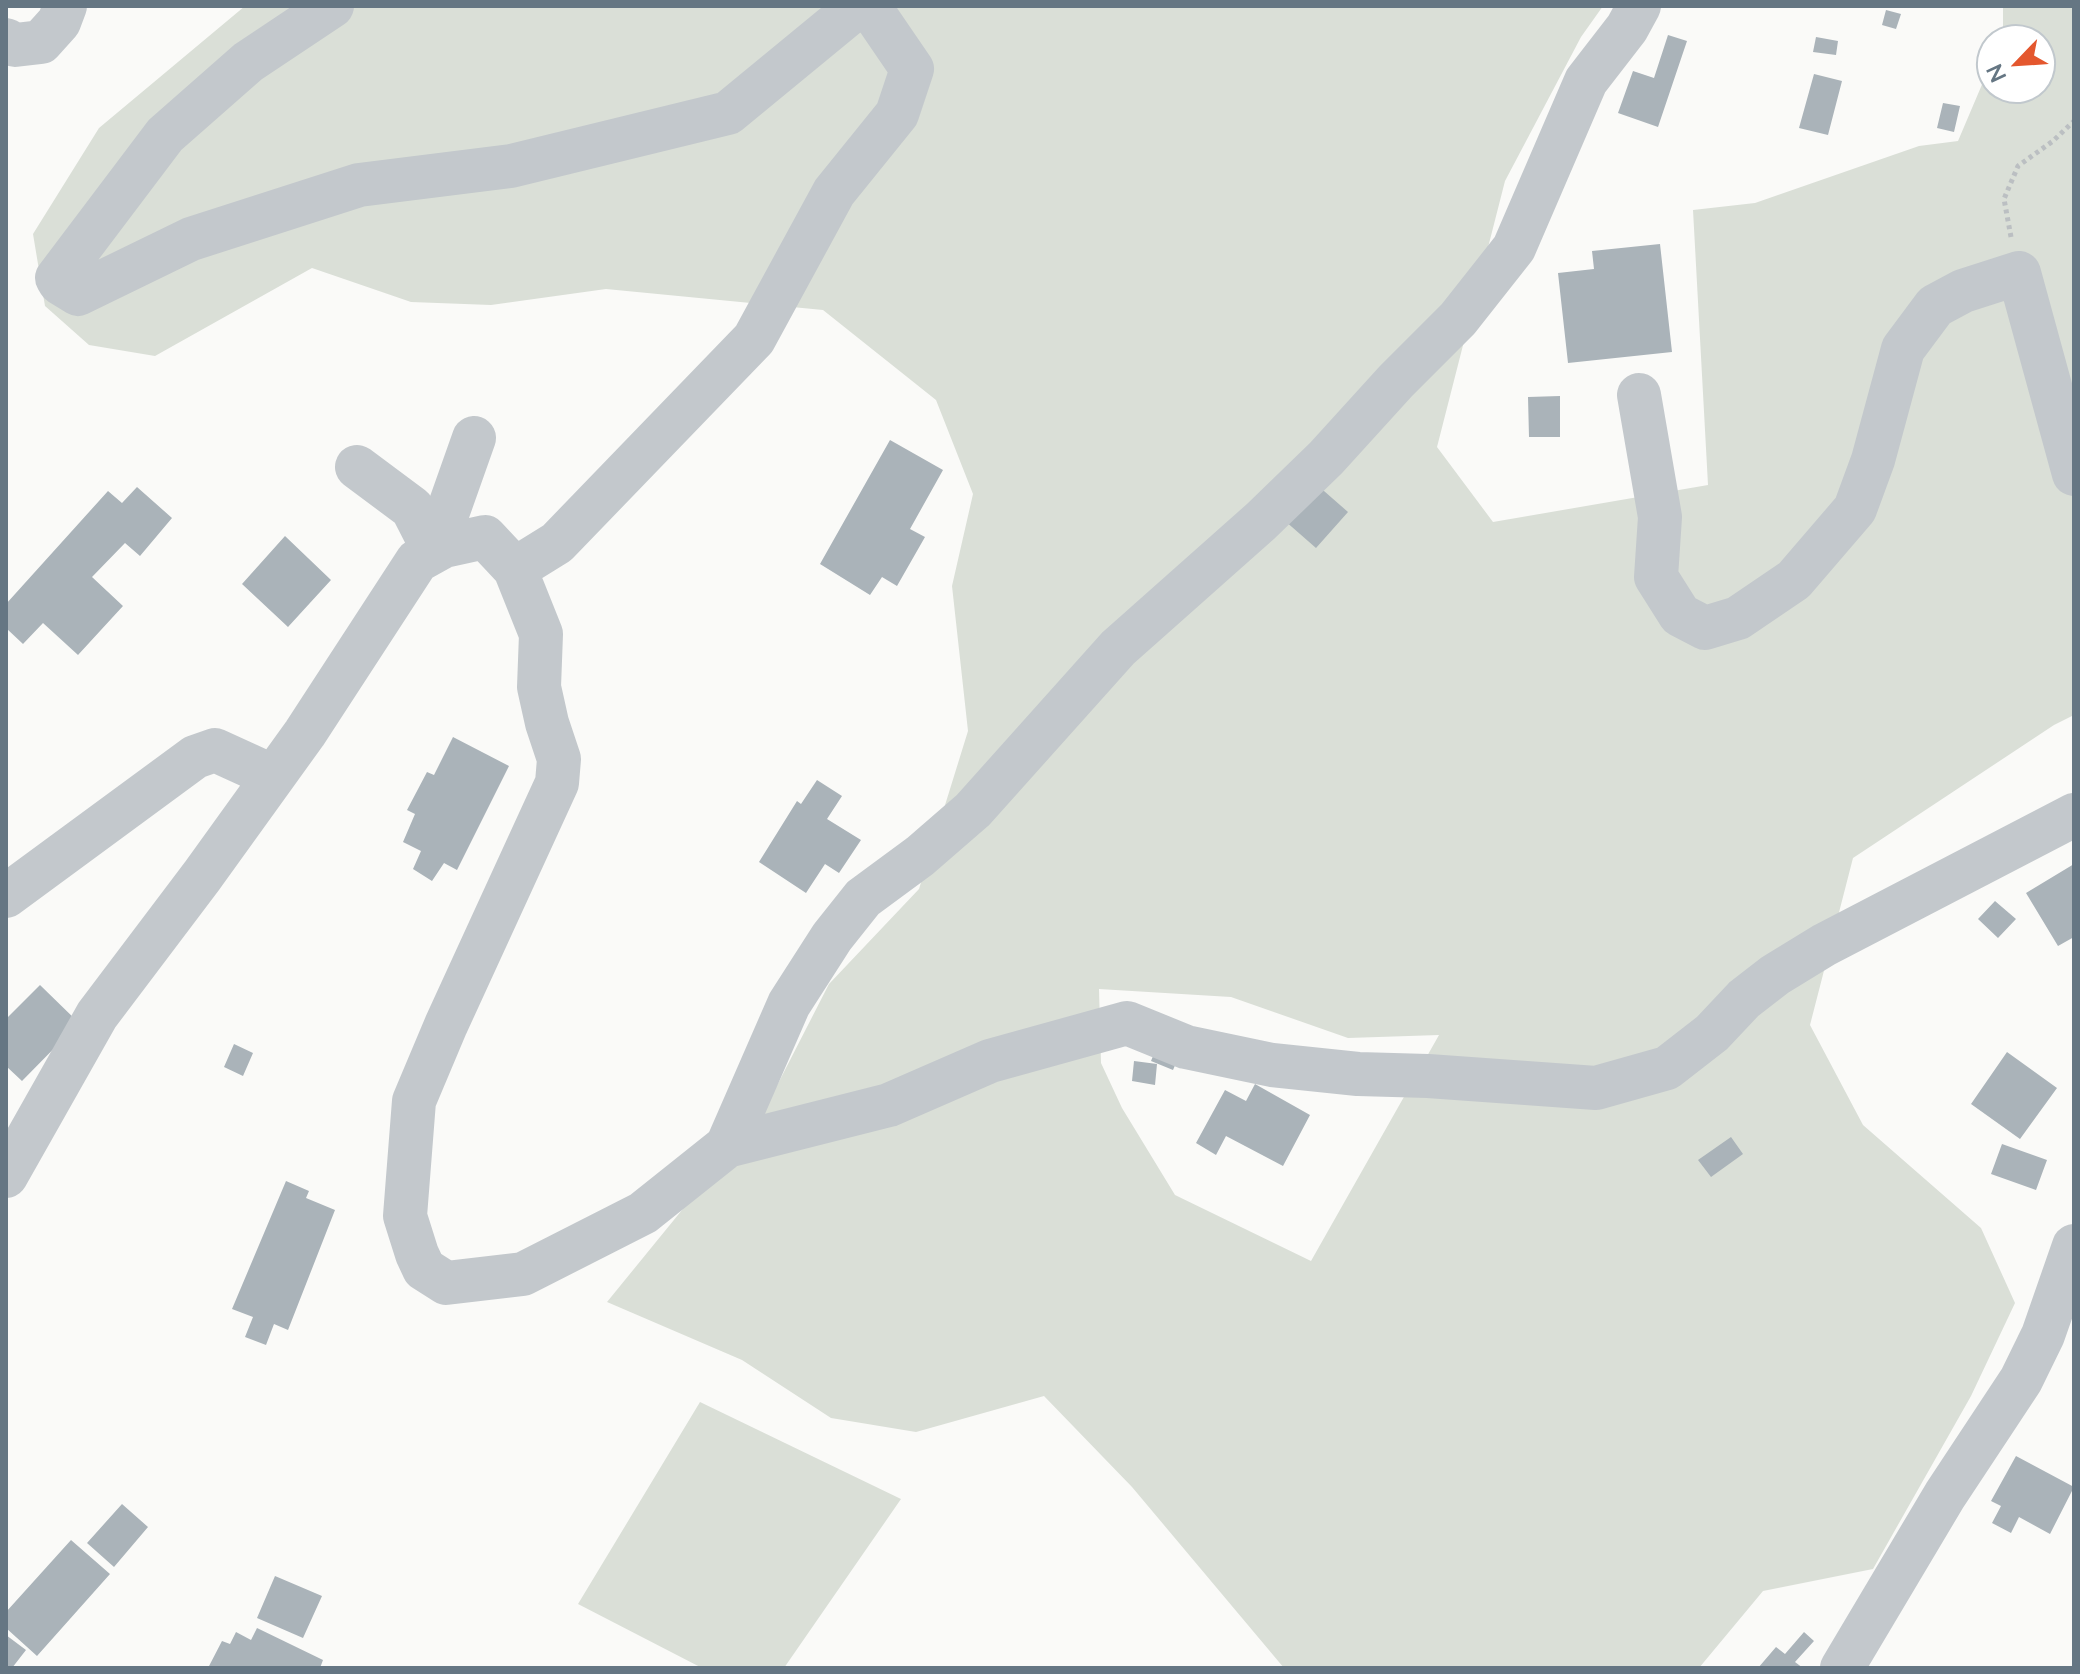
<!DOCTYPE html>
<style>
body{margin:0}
#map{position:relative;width:2080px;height:1674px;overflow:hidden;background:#fafaf8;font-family:Lato,sans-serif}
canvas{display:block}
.frame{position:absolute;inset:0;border:8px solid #657683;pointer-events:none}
.north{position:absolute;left:1976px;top:24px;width:80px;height:80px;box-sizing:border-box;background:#fff;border:2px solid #c1c8cd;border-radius:50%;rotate:245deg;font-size:22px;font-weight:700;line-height:32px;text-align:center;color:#657683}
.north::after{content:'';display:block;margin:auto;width:28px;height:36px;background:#e4572e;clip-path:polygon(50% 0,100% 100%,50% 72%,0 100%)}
</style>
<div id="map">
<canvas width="2080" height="1674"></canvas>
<div class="frame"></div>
<div class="north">N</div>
</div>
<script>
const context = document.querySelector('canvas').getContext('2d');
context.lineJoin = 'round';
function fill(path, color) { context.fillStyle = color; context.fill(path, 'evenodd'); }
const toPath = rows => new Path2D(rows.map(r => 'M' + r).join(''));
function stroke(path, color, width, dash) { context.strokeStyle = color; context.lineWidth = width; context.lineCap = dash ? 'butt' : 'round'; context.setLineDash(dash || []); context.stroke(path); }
const green = toPath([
 [245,6,1603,6,1581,37,1505,181,1437,447,1493,522,1708,485,1693,210,1755,203,1919,146,1958,141,1992,61,1992,88,2040,88,2040,40,2001,40,2003,34,2003,6,2074,6,2074,715,2054,725,1853,858,1810,1025,1863,1125,1981,1228,2015,1303,1971,1396,1873,1569,1763,1591,1699,1668,1284,1668,1132,1487,1044,1396,916,1432,831,1418,742,1360,607,1302,766,1107,829,984,919,889,968,731,952,586,973,494,936,400,823,310,606,289,491,305,411,302,312,268,155,356,89,345,45,306,33,234,99,128],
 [1099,989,1231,997,1348,1038,1439,1035,1311,1261,1175,1195,1122,1108,1101,1063],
 [700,1402,901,1499,784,1668,702,1668,578,1604]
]);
const building = toPath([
 [1886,10,1901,14,1896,29,1882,25],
 [1668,35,1687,41,1658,127,1618,113,1633,71,1654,78],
 [1816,37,1838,41,1836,55,1813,52],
 [1814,74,1842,81,1828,135,1799,128],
 [1943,103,1960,106,1954,132,1937,128],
 [1660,244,1672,352,1568,363,1558,273,1594,269,1592,251],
 [1560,396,1560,437,1529,437,1528,397],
 [890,440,943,470,910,529,925,537,897,586,882,577,870,595,820,564],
 [1316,484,1348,512,1316,548,1284,520],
 [137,487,172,518,140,556,125,543,92,577,123,606,78,655,43,623,23,644,6,628,6,604,108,491,122,503],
 [285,536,331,580,288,627,242,584],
 [453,737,509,766,457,870,444,863,432,881,413,869,421,851,403,842,415,814,407,810,427,772,434,775],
 [817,780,842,796,827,819,861,840,839,873,825,864,806,893,759,862,797,801,801,804],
 [2074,864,2074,937,2058,946,2026,893],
 [1995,901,2016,919,1998,938,1978,919],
 [40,985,79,1023,22,1081,6,1066,6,1019],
 [1160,1039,1182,1049,1173,1070,1151,1061],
 [234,1044,253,1053,243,1076,224,1067],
 [2007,1052,2057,1088,2020,1139,1971,1104],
 [1134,1061,1157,1064,1155,1085,1132,1081],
 [1255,1084,1310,1115,1283,1166,1226,1136,1216,1155,1196,1143,1225,1090,1246,1101],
 [1731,1137,1743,1154,1711,1177,1698,1160],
 [2002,1144,2047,1160,2036,1190,1991,1174],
 [286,1181,309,1191,306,1198,335,1210,288,1330,274,1324,266,1345,245,1337,253,1317,232,1309],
 [2016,1456,2074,1487,2050,1534,2019,1517,2011,1533,1992,1523,2001,1506,1991,1501],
 [122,1504,148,1527,114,1567,87,1543],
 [71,1540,110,1574,37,1656,6,1628,6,1612],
 [275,1576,322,1596,303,1638,257,1618],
 [257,1628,323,1660,320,1668,208,1668,222,1641,230,1644,236,1632,251,1640],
 [1804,1632,1814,1641,1795,1662,1803,1668,1758,1668,1776,1647,1785,1654],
 [6,1635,26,1650,12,1668,6,1667]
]);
const path = toPath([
 [2011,237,2004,199,2018,166,2053,141,2074,121]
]);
const minor = toPath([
 [332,6,248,62,165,135,57,278,60,283,78,294,191,239,359,185,511,166,728,113,858,6],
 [6,40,15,45,41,42,59,22,65,6],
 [1639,395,1660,517,1656,577,1680,615,1705,628,1738,618,1794,580,1855,509,1873,460,1903,349,1935,306,1963,291,2019,273,2074,474],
 [357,467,412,508,434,551],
 [434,551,474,438],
 [515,569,557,543,754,339,834,192,897,114,912,69,869,6],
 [6,896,195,757,215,750,272,776],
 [727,1146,789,1004,832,937,863,898,920,856,973,810,1118,648,1261,521,1326,458,1396,381,1458,319,1514,248,1586,81,1627,28,1639,6],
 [6,1176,97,1015,202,876,305,733,417,561,444,546,485,537,515,569,541,634,539,687,547,723,559,759,557,783,446,1025,414,1101,405,1216,417,1254,424,1269,446,1283,523,1274,643,1213,727,1146,889,1105,990,1061,1127,1023,1186,1047,1272,1065,1358,1074,1428,1076,1596,1088,1667,1068,1712,1033,1744,999,1775,975,1824,945,2074,815],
 [1842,1668,1945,1495,2021,1380,2043,1335,2074,1246]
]);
fill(green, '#dadfd7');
fill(building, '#aab3b9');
stroke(path, '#bbbfc2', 5, [4, 4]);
stroke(minor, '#c3c8cc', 44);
</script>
